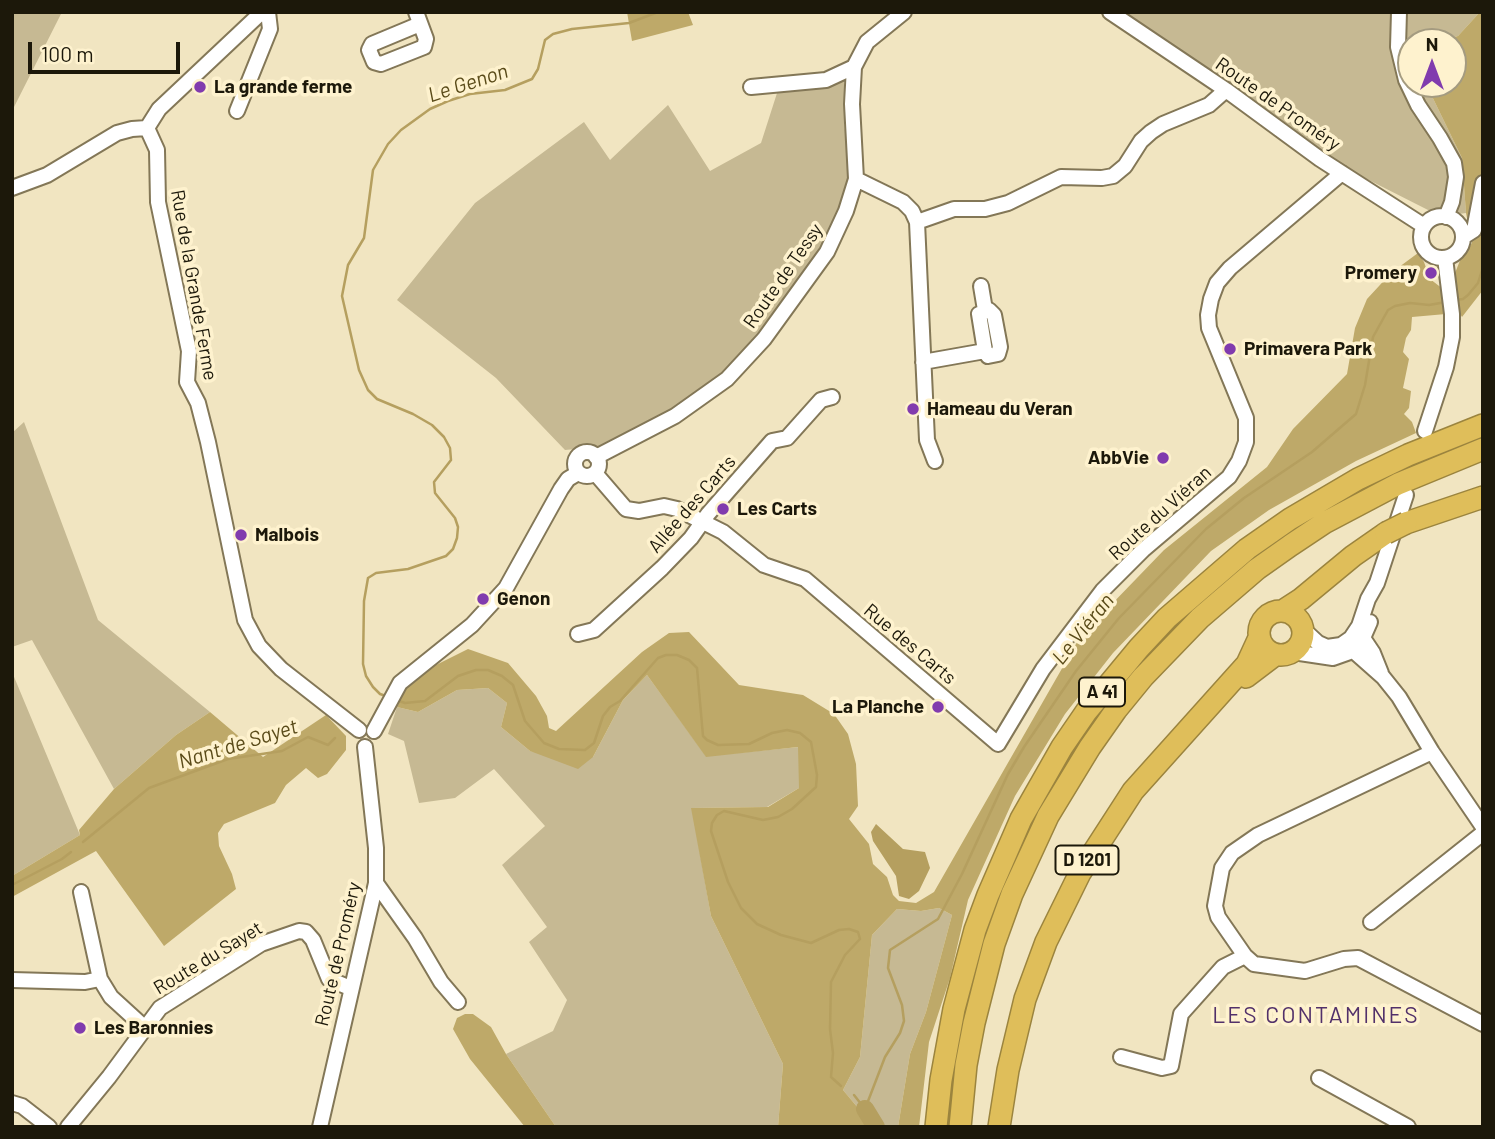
<!DOCTYPE html>
<meta charset="utf-8">
<style>
body{margin:0}
#map{position:relative;width:1495px;height:1139px;overflow:hidden;background:#f1e5c1;font-family:Barlow,sans-serif}
canvas{display:block}
.frame{position:absolute;inset:0;border:14px solid #1c180a;pointer-events:none}
.north{position:absolute;left:1397px;top:28px;width:70px;height:70px;box-sizing:border-box;background:#fef2ce;border:2px solid #a49b80;border-radius:50%;rotate:0deg;font-size:19px;font-weight:700;line-height:28px;text-align:center;color:#1c180a}
.north::after{content:'';display:block;margin:auto;width:24px;height:32px;background:#813bae;clip-path:polygon(50% 0,100% 100%,50% 72%,0 100%)}
.scale{position:absolute;left:28px;top:42px;width:152px;height:32px;box-sizing:border-box;border:4px solid #1c180a;border-top:0;padding-left:9px;font-size:21px;line-height:24px;white-space:nowrap;color:#1c180a;-webkit-text-stroke:5px #fef2ce;paint-order:stroke}
</style>
<div id="map">
<canvas width="1495" height="1139"></canvas>
<div class="frame"></div>
<div class="north">N</div>
<div class="scale">100 m</div>
</div>
<script>
const context = document.querySelector('canvas').getContext('2d');
context.lineJoin = 'round';
function fill(path, color) { context.fillStyle = color; context.fill(path, 'evenodd'); }
const toPath = rows => new Path2D(rows.map(r => 'M' + r).join(''));
function stroke(path, color, width, dash) { context.strokeStyle = color; context.lineWidth = width; context.lineCap = dash ? 'butt' : 'round'; context.setLineDash(dash || []); context.stroke(path); }
function write(font, color, halo, rows, align = 'center') {
  context.font = font + ' Barlow,sans-serif'; context.lineWidth = 7; context.setLineDash([]); context.textBaseline = 'middle'; context.strokeStyle = halo; context.fillStyle = color; for (const [text, x, y, turn = 0] of rows) {
    context.save(); context.translate(x, y); context.rotate((+turn || 0) * Math.PI / 180); context.textAlign = isNaN(turn) ? turn : align; if (halo) context.strokeText(text, 0, 0); context.fillText(text, 0, 0); context.restore();
  }
}
const green = toPath([
 [12,12,62,12,12,111],
 [1124,12,1480,12,1458,36,1439,42,1411,42,1411,84,1426,84,1462,158,1466,213,1451,215,1432,212,1349,170,1161,41],
 [844,75,844,122,850,172,838,214,813,259,753,339,717,378,654,421,597,447,565,450,496,378,397,300,475,203,584,122,610,160,668,105,710,171,761,143,778,90],
 [24,422,98,620,210,712,176,735,114,789,32,640,12,647,12,433],
 [12,672,80,835,12,876],
 [647,675,706,756,799,747,799,788,767,807,692,808,711,916,783,1064,778,1127,556,1127,506,1054,553,1031,567,1000,529,942,547,927,502,865,545,826,494,769,455,798,419,803,404,741,388,734,397,707,418,712,457,690,488,688,507,703,501,727,530,751,593,757,623,700],
 [939,908,952,915,926,1012,910,1054,898,1127,874,1127,843,1090,860,1057,872,935,897,909,921,911]
]);
const forest = toPath([
 [627,12,688,12,693,25,632,41],
 [1480,12,1483,12,1483,290,1462,317,1459,312,1455,273,1461,258,1472,243,1466,213,1462,158,1426,84,1453,84,1453,42,1439,42,1458,36],
 [1418,253,1424,262,1430,279,1443,289,1446,314,1412,317,1411,330,1406,338,1403,352,1409,359,1403,388,1411,391,1409,408,1404,414,1412,422,1416,433,1356,461,1269,510,1211,551,1113,653,1065,714,1015,796,968,900,950,978,929,1042,919,1127,898,1127,910,1054,926,1012,952,915,939,908,921,911,897,909,872,935,860,1057,843,1090,874,1127,778,1127,783,1064,711,916,691,808,768,807,799,788,798,747,706,757,647,675,623,700,593,757,578,769,530,751,501,727,507,703,488,688,457,690,418,712,397,707,408,684,436,665,468,649,508,663,536,696,547,716,549,728,556,731,642,652,669,633,689,632,739,685,803,695,834,714,848,734,856,764,858,806,849,819,869,844,873,864,887,877,893,895,899,901,916,903,934,892,1080,637,1164,550,1267,467,1293,429,1347,374,1355,328,1367,299,1391,273],
 [210,712,263,757,326,715,346,736,346,750,327,774,318,778,306,768,286,785,275,803,224,824,218,833,219,846,232,874,236,889,164,946,96,851,12,897,12,876,80,835,79,830,114,789,176,735],
 [465,1014,473,1014,491,1027,506,1054,556,1127,525,1127,470,1059,453,1029,457,1018]
]);
const water = toPath([
 [876,824,903,849,925,852,930,868,919,891,909,899,899,896,896,876,873,841,871,832]
]);
const stream = toPath([
 [1456,300,1463,299,1468,295,1478,283,1483,267],
 [386,696,380,694,373,687,366,676,363,664,364,601,368,578,376,573,408,569,446,556,453,549,457,538,458,527,455,518,435,493,434,482,451,460,450,448,444,437,432,425,413,414,377,399,368,390,359,370,342,296,348,265,364,238,373,170,388,144,401,130,430,109,448,101,470,94,505,90,532,79,538,69,545,40,553,34,572,29,629,23,658,12],
 [396,700,405,703,425,701,458,676,476,670,488,670,502,676,513,685,525,721,544,743,559,749,585,750,594,743,603,716,610,707,620,701,658,658,666,655,677,655,689,660,697,668,703,736,707,740,718,745,749,744,772,733,787,730,800,733,811,742,817,775,816,787,792,809,778,817,763,820,724,811,717,815,712,823,711,831,728,882,741,908,757,924,781,935,811,943,839,930,849,929,858,932,860,939,845,955,831,982,830,1029,833,1053,831,1077,841,1086],
 [83,842,149,788,228,759,282,751,308,737,328,745,335,738],
 [12,885,62,859,71,852],
 [854,1095,865,1109],
 [865,1109,885,1057,900,1033,904,1021,902,1005,888,968,890,950,938,919,962,874,1008,774,1024,747,1076,671,1119,618,1206,529,1244,498,1312,452,1356,414,1365,385,1373,337,1388,310,1395,306,1410,303,1429,305,1446,302]
]);
const river = toPath([
 [865,1109,876,1127]
]);
const minor = toPath([
 [416,12,426,39,424,47,381,64,374,62,369,50,372,44,420,24],
 [1110,12,1226,90,1320,159,1424,226],
 [1399,12,1398,47,1406,80,1418,105,1440,138,1454,163,1456,177,1452,202,1446,217],
 [751,87,826,80,854,67],
 [237,111,270,29,268,12],
 [147,128,157,150,158,202,189,351,187,382,198,403,208,442,245,620,259,646,281,669,359,730],
 [856,179,903,202,912,211,917,222,927,440,935,461],
 [12,188,47,175,117,133,132,129,147,128,159,109,262,12],
 '1421 237a21 21 0 1 1 42 0a21 21 0 1 1-42 0Z',
 [917,222,954,209,985,209,1008,203,1061,177,1102,178,1113,176,1125,166,1141,141,1151,132,1163,124,1209,105,1226,90],
 [1463,237,1474,230,1483,183],
 [981,286,985,310],
 [923,362,985,351,988,356,998,354,1000,347,994,315,989,310,979,314,985,351],
 [1425,431,1446,367,1452,337,1452,314,1445,258],
 '575 464a12 12 0 1 1 24 0a12 12 0 1 1-24 0Z',
 [596,457,675,416,727,379,764,339,827,252,846,211,856,179,852,104,854,67,867,42,904,12],
 [595,473,626,509,639,511,664,506,677,509,723,532,764,565,805,579,998,744,1043,669,1103,590,1143,550,1229,477,1239,461,1246,442,1246,418,1209,328,1208,315,1211,299,1217,283,1230,268,1342,173],
 [1406,495,1377,583,1368,599,1359,626,1351,638,1357,654,1383,677,1399,697,1432,752,1483,827],
 [1370,622,1363,638,1373,653,1381,673],
 [1304,630,1318,643,1327,647,1341,645,1351,638],
 [578,634,594,630,662,568,691,538,708,514,772,441,787,438,821,400,832,397],
 [1293,652,1333,658,1350,652,1360,642],
 [374,731,400,683,472,625,506,588,561,489,568,479,578,473],
 [1432,752,1258,835,1232,853,1222,868,1215,906,1218,917,1245,956,1254,964,1305,971,1344,959,1358,958,1483,1024],
 [376,883,415,938,441,982,458,1002],
 [81,892,100,979,111,997,145,1028],
 [1371,922,1483,833],
 [12,980,85,982,100,979],
 [1121,1057,1162,1068,1171,1066,1181,1014,1223,967,1245,956],
 [1319,1078,1408,1127],
 [12,1103,22,1106,49,1127],
 [68,1127,109,1077,160,1008,261,944,299,931,306,932,313,940,329,979,350,988],
 [320,1127,376,883,376,848,365,747]
]);
const highway = toPath([
 [1406,523,1483,497],
 [1284,610,1301,599,1353,556,1386,533],
 '1259 633a22 22 0 1 1 44 0a22 22 0 1 1-44 0Z',
 [1246,677,1275,655],
 [936,1127,941,1080,954,1009,975,930,988,895,1021,819,1062,747,1086,712,1139,648,1167,618,1247,549,1290,519,1358,479,1408,455,1483,425],
 [960,1127,966,1065,974,1023,994,944,1012,894,1048,816,1090,747,1116,710,1143,677,1200,618,1257,569,1291,545,1324,523,1398,484,1483,449],
 [999,1127,1008,1070,1025,999,1046,942,1080,873,1133,791,1247,664,1259,638]
]);
const highwayBridge = toPath([
 [1386,533,1406,523]
]);
const markers = [
 [200,87,7,"#813bae"],
 [1431,273,7,"#813bae"],
 [1230,349,7,"#813bae"],
 [913,409,7,"#813bae"],
 [1163,458,7,"#813bae"],
 [723,509,7,"#813bae"],
 [241,535,7,"#813bae"],
 [483,599,7,"#813bae"],
 [938,707,7,"#813bae"],
 [80,1028,7,"#813bae"]
];
const shields = [
 [1102,692,46],
 [1087,860,63]
];
const shieldNames = [
 ["A 41",1102,692],
 ["D 1201",1087,860]
];
const poiNames = [
 ["La grande ferme",214,87],
 ["Promery",1417,273,"right"],
 ["Primavera Park",1244,349],
 ["Hameau du Veran",927,409],
 ["AbbVie",1149,458,"right"],
 ["Les Carts",737,509],
 ["Malbois",255,535],
 ["Genon",497,599],
 ["La Planche",924,707,"right"],
 ["Les Baronnies",94,1028]
];
const streetNames = [
 ["Route de Proméry",1278,104,35],
 ["Route de Tessy",783,276,-55],
 ["Rue de la Grande Ferme",194,285,80],
 ["Allée des Carts",692,504,-49],
 ["Route du Viéran",1160,513,-42],
 ["Rue des Carts",910,644,40],
 ["Route de Proméry",338,954,-77],
 ["Route du Sayet",208,958,-31]
];
const waterNames = [
 ["Le Genon",468,83,-18],
 ["Le Viéran",1083,629,-51],
 ["Nant de Sayet",238,744,-17]
];
const quarterNames = [
 ["LES CONTAMINES",1316,1015]
];
fill(green, '#c6b993');
fill(forest, '#bea969');
fill(water, '#b59f5f');
stroke(stream, '#b59f5f', 2.5);
stroke(river, '#b59f5f', 18);
stroke(minor, '#837757', 18);
stroke(highway, '#9b843e', 24);
stroke(minor, '#fff', 14);
stroke(highway, '#dfbe5a', 21);
stroke(highwayBridge, '#9b843e', 24, []);
stroke(highwayBridge, '#dfbe5a', 21);
for (const [x, y, r, color] of markers) { const dot = new Path2D(); dot.arc(x, y, r, 0, 2 * Math.PI); context.fillStyle = color; context.fill(dot); stroke(dot, '#fef2ce', 2.5); }
for (const [x, y, w] of shields) { const box = new Path2D(); box.roundRect(x - w / 2, y - 14.5, w, 29, 5); context.fillStyle = '#fef2ce'; context.fill(box); stroke(box, '#1c180a', 2); }
write('bold 18px', '#1c180a', null, shieldNames);
write('bold 19px', '#1c180a', '#fef2ce', poiNames, 'left');
write('19px', '#1c180a', '#fef2ce', streetNames);
write('italic 21px', '#5a4b19', '#fef2ce', waterNames);
context.letterSpacing = '2px';
write('23px', '#52316a', '#fef2ce', quarterNames);
context.letterSpacing = '0px';
</script>
